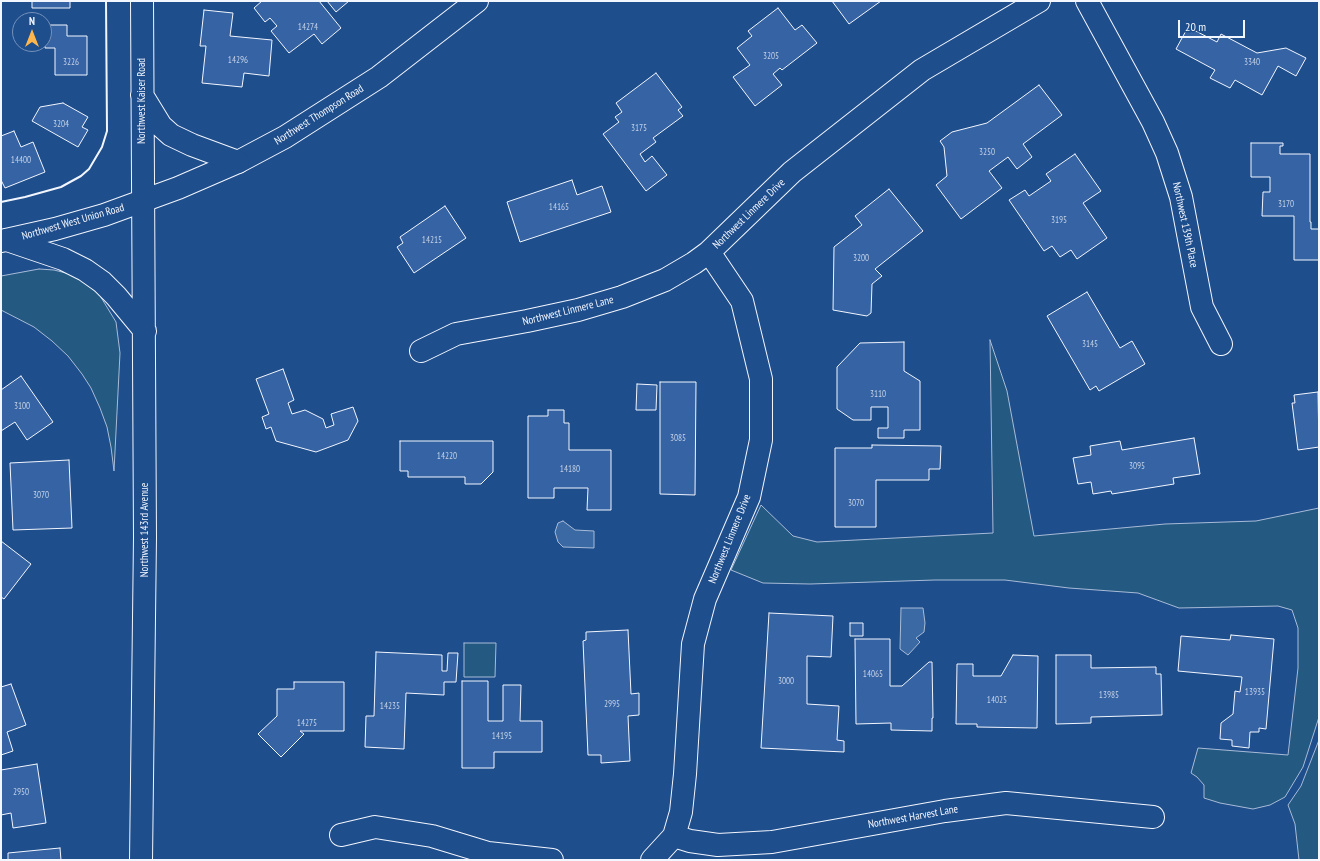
<!DOCTYPE html>
<style>
body{margin:0}
#map{position:relative;width:1320px;height:861px;overflow:hidden;background:#1f4e8c;font-family:"PT Sans Narrow",sans-serif}
canvas{display:block}
.frame{position:absolute;inset:0;border:2px solid #f2f6ff;pointer-events:none}
.north{position:absolute;left:12px;top:12px;width:40px;height:40px;box-sizing:border-box;background:#1f4e8c;border:1px solid #7391ba;border-radius:50%;rotate:0deg;font-size:11px;font-weight:700;line-height:16px;text-align:center;color:#f2f6ff}
.north::after{content:'';display:block;margin:auto;width:14px;height:18px;background:#ffb74d;clip-path:polygon(50% 0,100% 100%,50% 72%,0 100%)}
.scale{position:absolute;left:1178px;top:20px;width:67px;height:18px;box-sizing:border-box;border:2px solid #f2f6ff;border-top:0;padding-left:5px;font-size:12px;line-height:14px;white-space:nowrap;color:#f2f6ff;-webkit-text-stroke:3px #1f4e8c;paint-order:stroke}
</style>
<div id="map">
<canvas width="1320" height="861"></canvas>
<div class="frame"></div>
<div class="north">N</div>
<div class="scale">20 m</div>
</div>
<script>
const context = document.querySelector('canvas').getContext('2d');
context.lineJoin = 'round';
function fill(path, color) { context.fillStyle = color; context.fill(path, 'evenodd'); }
const toPath = rows => new Path2D(rows.map(r => 'M' + r).join(''));
function stroke(path, color, width, dash) { context.strokeStyle = color; context.lineWidth = width; context.lineCap = dash ? 'butt' : 'round'; context.setLineDash(dash || []); context.stroke(path); }
function write(font, color, halo, rows, align = 'center') {
  context.font = font + ' "PT Sans Narrow",sans-serif'; context.lineWidth = 3; context.setLineDash([]); context.textBaseline = 'middle'; context.strokeStyle = halo; context.fillStyle = color; for (const [text, x, y, turn = 0] of rows) {
    context.save(); context.translate(x, y); context.rotate((+turn || 0) * Math.PI / 180); context.textAlign = isNaN(turn) ? turn : align; if (halo) context.strokeText(text, 0, 0); context.fillText(text, 0, 0); context.restore();
  }
}
const green = toPath([
 [39,269,54,270,74,275,99,294,116,322,120,353,114,471,111,447,107,427,100,408,91,388,82,374,68,356,52,341,34,327,1,310,1,276,39,269],
 [990,340,1007,391,1034,536,1165,524,1256,521,1319,508,1319,717,1303,767,1285,797,1270,805,1253,809,1220,803,1204,798,1204,785,1197,777,1191,773,1198,748,1288,755,1298,668,1298,628,1292,610,1278,606,1179,608,1138,593,1069,588,1005,580,935,580,810,584,763,583,731,570,761,505,793,536,817,542,993,533,990,340],
 [464,643,496,643,495,677,464,677,464,643],
 [1319,740,1319,860,1299,860,1295,824,1288,805,1301,786,1319,740]
]);
const water = toPath([
 [563,521,575,530,594,531,594,548,563,547,558,542,555,532,558,523,563,521],
 [901,608,923,608,925,623,924,632,916,638,920,642,908,655,900,649,901,608]
]);
const building = toPath([
 [32,1,70,1,70,8,32,8,32,1],
 [262,1,319,1,341,28,322,44,314,34,289,53,271,31,277,26,270,18,265,22,254,8,262,1],
 [327,1,349,1,336,12,327,1],
 [832,1,881,1,849,24,832,1],
 [778,8,795,30,802,25,817,43,782,70,780,68,773,74,782,85,755,106,733,77,750,65,737,48,752,36,748,31,778,8],
 [204,10,233,13,230,36,272,40,269,76,244,73,242,87,202,83,206,46,200,46,204,10],
 [45,25,67,25,67,36,87,36,87,75,55,75,55,48,45,48,45,25],
 [1188,27,1217,42,1221,34,1257,53,1286,48,1306,58,1296,76,1278,66,1262,95,1235,80,1230,88,1210,78,1215,70,1176,49,1188,27],
 [656,73,682,107,678,110,683,116,653,138,656,142,640,154,645,162,652,156,667,175,646,191,603,134,619,122,615,117,622,112,616,103,656,73],
 [1039,85,1062,115,1023,144,1032,157,1017,169,1008,157,989,171,1002,188,961,219,936,185,947,176,944,147,940,141,952,132,987,123,1039,85],
 [63,103,88,117,82,127,88,130,78,147,32,121,40,107,63,103],
 [14,131,21,147,33,142,45,172,5,188,1,180,1,136,14,131],
 [1251,143,1283,143,1283,146,1280,146,1280,154,1310,154,1310,222,1311,222,1311,229,1319,229,1319,260,1294,260,1294,216,1262,216,1263,192,1270,192,1270,177,1251,177,1251,143],
 [1075,154,1101,191,1083,203,1107,238,1077,259,1071,250,1060,257,1052,246,1044,251,1009,200,1025,190,1029,196,1051,181,1046,174,1075,154],
 [572,180,577,195,602,186,611,212,520,242,507,202,572,180],
 [889,189,923,231,875,269,882,276,872,284,871,313,867,316,833,310,834,247,862,225,855,216,889,189],
 [445,206,466,238,414,273,397,247,403,243,400,237,445,206],
 [1087,292,1120,348,1132,341,1145,364,1099,391,1096,386,1090,390,1047,316,1087,292],
 [904,342,904,371,920,381,920,430,904,430,904,438,878,438,878,428,888,428,888,407,871,407,871,420,853,420,837,409,837,367,860,343,904,342],
 [283,369,294,400,288,403,292,414,305,410,323,419,326,428,334,425,331,414,353,407,358,421,348,440,316,452,276,441,271,427,266,429,262,417,269,414,256,379,283,369],
 [21,376,53,422,27,440,15,422,1,431,1,390,21,376],
 [660,382,696,382,695,495,660,494,660,382],
 [637,384,657,385,656,410,636,410,637,384],
 [1318,392,1319,447,1298,450,1292,403,1295,403,1294,395,1318,392],
 [548,410,564,410,564,423,569,423,569,450,611,450,611,510,587,510,588,488,554,488,554,498,528,498,528,416,548,416,548,410],
 [1194,438,1200,474,1173,478,1174,484,1112,494,1111,491,1093,494,1091,482,1078,484,1073,458,1091,455,1090,446,1120,441,1122,450,1194,438],
 [400,441,493,441,493,472,481,484,465,484,465,477,408,477,408,471,400,471,400,441],
 [872,445,941,446,940,469,929,469,929,480,876,480,876,527,835,527,835,448,872,448,872,445],
 [69,460,72,528,13,530,10,463,69,460],
 [1,541,31,564,4,599,1,597,1,541],
 [769,613,833,616,831,657,807,656,807,704,839,706,837,740,844,741,844,752,761,748,769,613],
 [850,623,863,623,863,636,850,636,850,623],
 [628,630,631,694,639,693,639,715,628,716,630,761,601,763,601,755,588,755,583,641,586,640,586,632,628,630],
 [1231,635,1274,639,1266,729,1259,728,1259,732,1250,732,1249,748,1232,746,1232,740,1220,739,1221,723,1233,714,1235,691,1240,692,1242,677,1178,671,1181,636,1230,640,1231,635],
 [855,639,890,639,890,686,902,686,929,662,932,662,933,718,932,718,932,731,891,730,891,723,856,724,855,639],
 [376,652,442,655,442,671,447,671,448,653,458,653,456,682,444,682,444,695,406,693,404,749,365,747,366,716,374,716,376,652],
 [1013,655,1038,656,1037,728,977,727,977,724,956,724,957,664,973,664,973,676,1001,676,1013,655],
 [1056,655,1091,655,1091,668,1156,667,1156,674,1161,674,1162,715,1091,717,1091,723,1056,724,1056,655],
 [462,681,488,681,488,721,503,721,503,685,521,685,520,721,542,721,542,752,494,752,494,768,462,768,462,681],
 [294,682,344,682,344,731,300,731,304,734,281,757,258,734,277,716,277,689,294,689,294,682],
 [11,684,26,725,7,732,13,751,1,755,1,687,11,684],
 [37,764,46,823,13,828,11,813,1,815,1,770,37,764],
 [60,848,61,860,8,860,8,853,60,848]
]);
const minor = toPath([
 [1087,1,1153,122,1167,153,1181,197,1202,307,1221,344],
 [1,241,55,229,104,215,178,188,238,162,285,137,379,77,477,1],
 [421,351,456,334,527,321,578,310,622,297,665,280,694,263,709,252],
 [341,835,375,827,432,836,488,853,552,860],
 [674,836,690,841,718,845,772,842,945,811,1006,803,1153,817],
 [652,860,674,836,681,812,685,774,693,644,705,599,749,497,761,440,761,379,742,301,709,252,792,172,922,70,1039,1]
]);
const major = toPath([
 [142,95,161,126,171,135,192,145,238,162],
 [7,240,63,259,85,270,102,282,116,296,145,331],
 [141,860,145,537,142,1]
]);
const wall = toPath([
 [1,202,25,197,61,187,81,176,89,169,102,147,107,131,106,1]
]);
const numberNames = [
 ["14274",308,27],
 ["3205",771,56],
 ["14296",238,60],
 ["3226",71,62],
 ["3340",1252,62],
 ["3204",61,124],
 ["3175",639,128],
 ["3250",987,152],
 ["14400",21,160],
 ["3170",1286,204],
 ["14165",559,207],
 ["3195",1059,220],
 ["14215",432,240],
 ["3200",861,258],
 ["3145",1090,344],
 ["3110",878,394],
 ["3100",22,406],
 ["3085",678,438],
 ["14220",447,456],
 ["3095",1137,466],
 ["14180",570,469],
 ["3070",41,495],
 ["3070",856,503],
 ["14065",873,674],
 ["3000",786,681],
 ["13935",1255,692],
 ["13985",1109,695],
 ["14025",997,700],
 ["2995",612,704],
 ["14235",390,706],
 ["14275",307,723],
 ["14195",502,736],
 ["2950",21,792]
];
const streetNames = [
 ["Northwest Kaiser Road",142,101,-90],
 ["Northwest Thompson Road",319,115,-32],
 ["Northwest Linmere Drive",749,214,-44],
 ["Northwest West Union Road",73,222,-16],
 ["Northwest 139th Place",1185,225,78],
 ["Northwest Linmere Lane",568,311,-14],
 ["Northwest 143rd Avenue",145,530,-90],
 ["Northwest Linmere Drive",730,539,-68],
 ["Northwest Harvest Lane",913,817,-10]
];
fill(green, '#245a82');
stroke(green, '#a8bbd7', 1);
fill(water, '#3b69a3');
stroke(water, '#a8bbd7', 1);
fill(building, '#3563a3');
stroke(building, '#f2f6ff', 1);
stroke(minor, '#f2f6ff', 24);
stroke(major, '#f2f6ff', 24);
stroke(minor, '#1f4e8c', 22);
stroke(major, '#1f4e8c', 22);
stroke(wall, '#f2f6ff', 2);
write('9px', '#c3d1e8', null, numberNames);
write('11px', '#f2f6ff', '#1f4e8c', streetNames);
</script>
